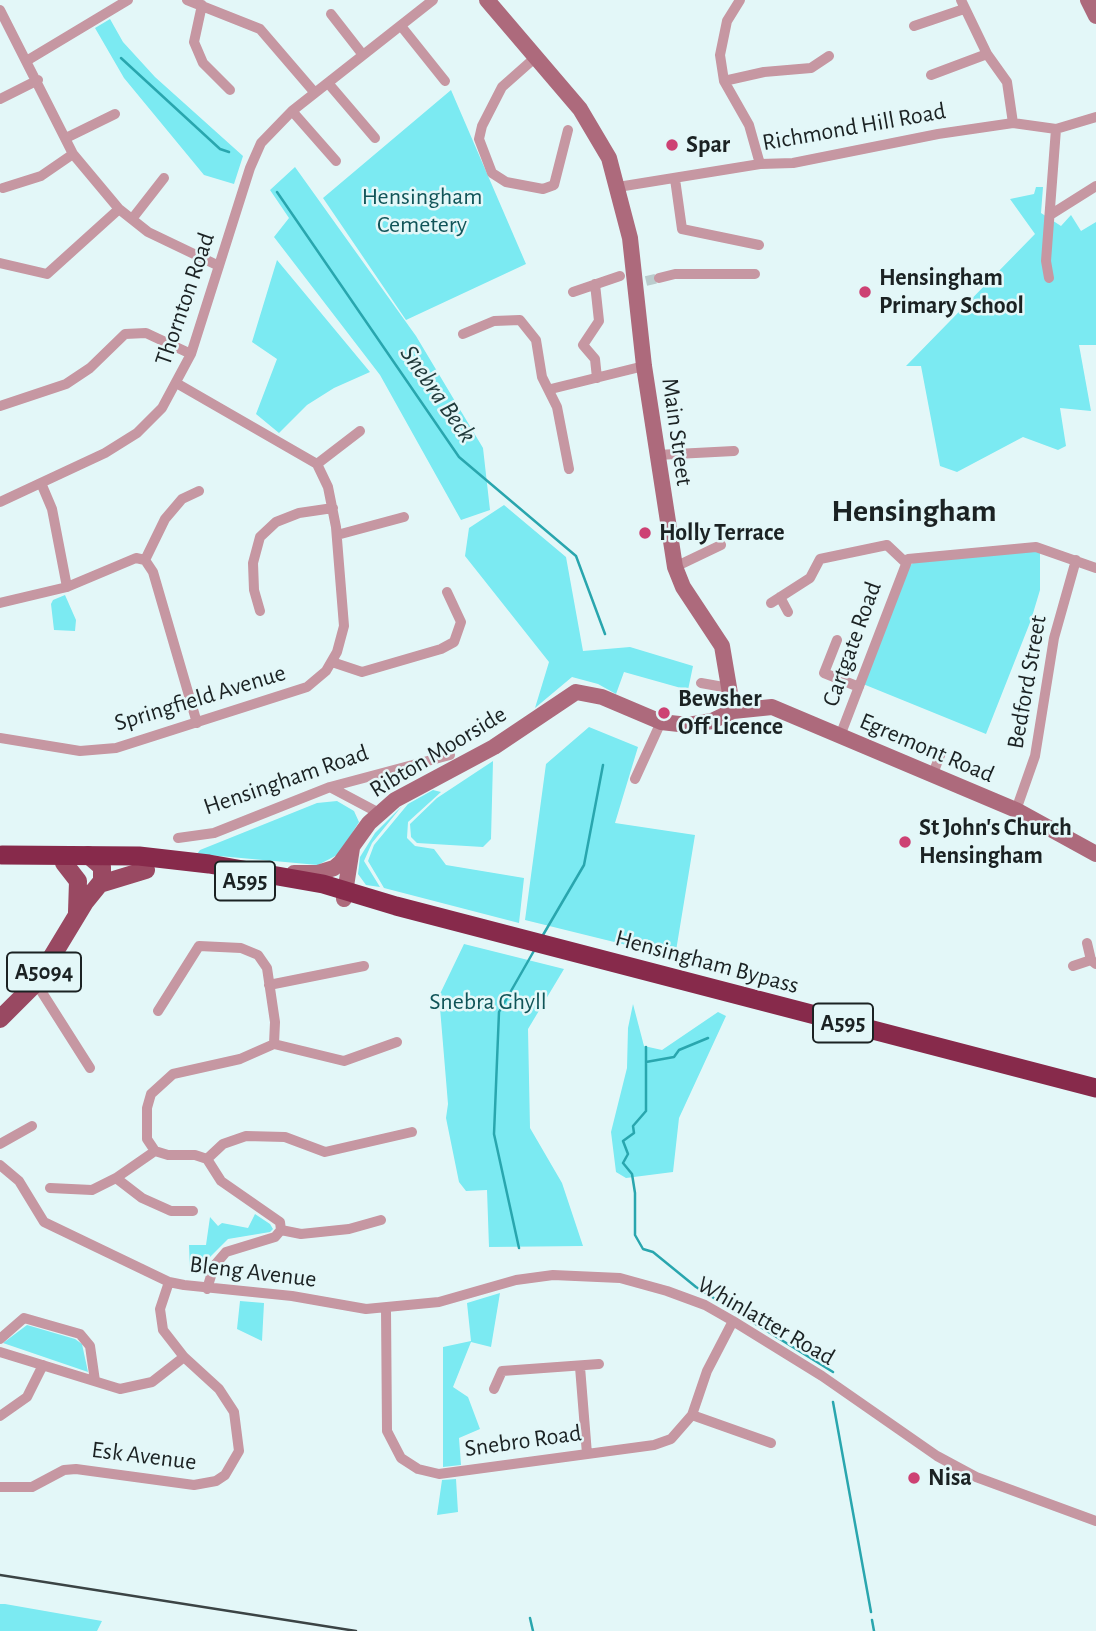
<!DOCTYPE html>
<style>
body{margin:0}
canvas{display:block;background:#e3f7f8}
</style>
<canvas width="1096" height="1631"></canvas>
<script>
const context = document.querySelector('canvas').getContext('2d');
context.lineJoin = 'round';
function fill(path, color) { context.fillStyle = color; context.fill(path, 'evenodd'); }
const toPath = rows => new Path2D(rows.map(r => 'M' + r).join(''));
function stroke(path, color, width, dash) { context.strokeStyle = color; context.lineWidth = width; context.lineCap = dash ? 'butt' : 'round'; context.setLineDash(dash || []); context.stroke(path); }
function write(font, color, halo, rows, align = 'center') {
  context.font = font + ' "Alegreya Sans",sans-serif'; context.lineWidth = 5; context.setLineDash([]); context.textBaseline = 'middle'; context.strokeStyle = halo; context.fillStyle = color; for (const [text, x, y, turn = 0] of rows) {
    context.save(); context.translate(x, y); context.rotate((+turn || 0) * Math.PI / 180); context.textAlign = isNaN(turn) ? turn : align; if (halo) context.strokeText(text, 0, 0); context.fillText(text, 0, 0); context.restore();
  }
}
const green = toPath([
 [110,19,123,42,155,77,243,156,234,184,204,175,124,78,95,28],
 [451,90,526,264,406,320,323,198],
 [295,167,416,336,483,448,490,510,461,520,380,375,274,237,289,218,270,190],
 [1036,187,1043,187,1041,213,1061,226,1071,215,1081,231,1096,222,1096,345,1079,345,1091,411,1060,408,1066,446,1058,450,1023,437,957,472,940,466,921,366,906,366,1035,234,1010,199,1034,194],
 [277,260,370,372,334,388,307,405,279,433,256,414,277,359,252,342],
 [504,505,566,557,583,651,630,647,693,666,688,690,624,672,616,694,598,684,572,677,535,708,549,662,465,556,469,528],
 [1040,550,1040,590,1031,620,986,734,863,684,908,567,913,563],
 [65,595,76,620,75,631,54,630,51,604,53,600],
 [589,727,638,747,615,823,695,835,675,957,525,920,546,764],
 [493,761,491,839,483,847,417,843,411,837,410,824,437,798],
 [433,790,441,792,408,822,407,838,415,846,434,849,446,865,524,878,519,923,384,888,368,861,374,845,408,804],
 [337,801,354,811,359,822,339,854,318,865,197,854,200,850,317,803],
 [402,806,372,843,364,861,380,887,366,885,358,874,360,857,375,833],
 [464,944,564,969,528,1029,530,1128,562,1183,583,1246,489,1247,487,1190,466,1191,459,1182,446,1118,448,1104,439,996],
 [633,1004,644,1046,662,1050,718,1012,726,1016,679,1118,673,1172,626,1178,616,1172,611,1132,627,1068,628,1028],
 [255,1214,270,1224,273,1229,270,1232,228,1239,208,1259,200,1274,190,1271,189,1245,206,1245,210,1217,218,1226,222,1223,248,1228],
 [500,1293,491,1347,471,1342,453,1387,468,1397,480,1429,459,1438,461,1465,443,1467,443,1347,471,1341,467,1303],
 [240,1301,264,1303,262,1341,237,1329],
 [27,1325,75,1339,82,1344,88,1372,3,1343],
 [456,1479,458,1512,437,1515,442,1480],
 [0,1604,5,1604,102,1621,97,1631,0,1631]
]);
const stream = toPath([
 [121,58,220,149,229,152],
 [277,192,459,457,576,556,605,634],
 [543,935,584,865,603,765],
 [646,1047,646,1111,633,1126,634,1133,623,1141,628,1154,623,1163,632,1174,635,1193,635,1235,643,1249,653,1252,696,1287,833,1372],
 [646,1062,674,1057,679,1050,708,1038],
 [519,1248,494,1134,499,1012,535,949],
 [833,1402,871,1612],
 [530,1618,533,1631],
 [872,1620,874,1631]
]);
const streetTunnel = toPath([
 [646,281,659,278]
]);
const street = toPath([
 [187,0,260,29,315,93],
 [740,0,727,21,720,55,724,81,749,125,760,164],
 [961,0,987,54,1007,82,1013,123],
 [202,5,194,42,203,63,230,90],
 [0,10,73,154,119,209,148,232,219,266],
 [331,14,363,55],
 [401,26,445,81],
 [914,26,964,9],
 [537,56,502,87,482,126,479,139,492,173,506,182,543,189,554,185,568,130],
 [28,60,128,0],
 [931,75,987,54],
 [724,81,764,72,811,68,829,56],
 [328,83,375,138],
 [0,99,38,80],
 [292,111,336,161],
 [66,138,115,114],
 [675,179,682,229,759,245],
 [618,187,760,164,793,163,938,134,1013,123,1056,129,1096,117],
 [3,188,41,176,73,154],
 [1050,215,1096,186],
 [132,219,164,178],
 [0,263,47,274,119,209],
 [659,278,675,274,755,274],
 [1049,278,1046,261,1056,129],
 [595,284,599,321,583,345,595,359,597,378],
 [573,292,620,276],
 [463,334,494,321,520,320,536,340,542,377,557,407,569,469],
 [551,389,644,366],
 [0,406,66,384,90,368,125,334,146,333,191,354],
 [657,455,734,451],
 [317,464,360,431],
 [41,483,52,509,67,587],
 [0,502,105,453,137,433,162,408,191,354,250,168,261,143,292,111,433,0],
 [337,535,404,517],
 [145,560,153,572,197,723],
 [145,560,165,519,182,499,199,491],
 [675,567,721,545],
 [780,597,788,612],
 [0,603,67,587,136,558,145,560],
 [771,603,810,578,820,559,887,545,905,562],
 [260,611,254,590,253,563,260,537,276,522,299,513,333,508],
 [837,640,824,673,859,687],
 [332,662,362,672,441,649,454,642,461,622,447,592],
 [701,683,729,688],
 [840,736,908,559,1036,547,1096,568],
 [0,738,80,751,116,748,307,687,326,671,337,652,344,626,336,527,328,487,317,464,178,384],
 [932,776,941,753],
 [635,779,661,722],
 [330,787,379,813],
 [1016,810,1035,756,1054,638,1076,560],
 [178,838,214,833,330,787,450,755],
 [1087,943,1091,960,1096,964],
 [1073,966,1091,960],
 [36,983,90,1068],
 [269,985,364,966],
 [158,1011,199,946,241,948,258,955,267,968,275,1022,274,1044,240,1059,173,1074,151,1094,147,1108,147,1139,155,1151,168,1155,195,1155,207,1159,221,1181,280,1222,281,1230,275,1237,226,1252,214,1266,207,1289],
 [274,1044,344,1061,397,1042],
 [0,1144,32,1126],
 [207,1159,223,1144,246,1136,285,1137,325,1152,412,1132],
 [0,1165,19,1181,44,1222,169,1282,184,1285,292,1296,366,1309,439,1302,516,1280,553,1275,620,1278,667,1291,705,1305,733,1321,822,1376,937,1456,976,1477,1096,1521],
 [116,1178,142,1198,171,1211,193,1211],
 [50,1188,92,1190,116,1178,155,1151],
 [281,1230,301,1234,349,1229,381,1220],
 [386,1309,387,1431,401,1458,418,1469,439,1474,654,1445,671,1439,692,1415,707,1371,733,1321],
 [0,1339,24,1318,80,1334,90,1346,95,1381],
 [0,1352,120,1389,152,1382,184,1357],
 [580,1367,587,1454],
 [494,1389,502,1371,599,1364],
 [692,1415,771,1443],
 [0,1416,27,1397,43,1365],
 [0,1487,32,1487,64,1470,76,1469,194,1485,216,1481,225,1475,239,1451,234,1412,219,1389,184,1357,163,1330,160,1309,169,1282]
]);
const secondary = toPath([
 [487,0,580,109,609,158,630,238,644,366,675,567,683,587,722,646,733,711],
 [1088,0,1096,16],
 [294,873,318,873,334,868,341,862,369,823,395,800,494,747,576,692,602,697,661,722,688,725,712,721,733,711,772,707,1016,810,1096,854],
 [344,899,352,848]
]);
const primary = toPath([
 [64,863,78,881,77,912],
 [100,884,146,870],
 [0,1019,36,983,85,902,102,881,102,867,88,855]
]);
const highway = toPath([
 [2,855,139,856,209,864,323,884,396,906,1096,1088]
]);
const rail = toPath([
 [0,1575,356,1631]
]);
const markers = [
 [672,145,7,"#cd4173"],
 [865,292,7,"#cd4173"],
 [645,533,7,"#cd4173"],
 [664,713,7,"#cd4173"],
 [905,842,7,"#cd4173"],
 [914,1478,7,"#cd4173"]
];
const shields = [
 [245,881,60],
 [44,972,74],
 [843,1023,60]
];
const shieldNames = [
 ["A595",245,881],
 ["A5094",44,972],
 ["A595",843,1023]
];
const streetNames = [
 ["Richmond Hill Road",854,127,-10],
 ["Thornton Road",185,299,-71],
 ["Main Street",677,432,82],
 ["Cartgate Road",852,644,-70],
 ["Bedford Street",1027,682,-80],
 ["Springfield Avenue",200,698,-17],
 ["Egremont Road",927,748,23],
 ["Ribton Moorside",438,752,-31],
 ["Hensingham Road",286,780,-19],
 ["Hensingham Bypass",707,962,15],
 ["Bleng Avenue",253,1272,7],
 ["Whinlatter Road",766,1321,30],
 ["Snebro Road",523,1441,-8],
 ["Esk Avenue",144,1456,7]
];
const poiNames = [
 ["Spar",686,145],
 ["Hensingham",879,278],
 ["Primary School",879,306],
 ["Holly Terrace",659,533],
 ["Bewsher",678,699],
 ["Off Licence",678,727],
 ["St John's Church",919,828],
 ["Hensingham",919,856],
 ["Nisa",928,1478]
];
const parkNames = [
 ["Hensingham",422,197],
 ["Cemetery",422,225],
 ["Snebra Ghyll",488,1002]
];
const waterNames = [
 ["Snebra Beck",438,394,55]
];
const districtNames = [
 ["Hensingham",914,511]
];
fill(green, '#7beaf2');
stroke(stream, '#29a6ae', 2.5);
stroke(streetTunnel, '#bbcccd', 10, [10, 5]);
stroke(street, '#c697a2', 10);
stroke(secondary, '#ad6a7c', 16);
stroke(primary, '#994962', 18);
stroke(highway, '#872a4b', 19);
stroke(rail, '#3b4445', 2.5);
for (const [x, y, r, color] of markers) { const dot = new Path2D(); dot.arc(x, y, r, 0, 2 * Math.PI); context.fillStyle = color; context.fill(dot); stroke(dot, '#e3f7f8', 2.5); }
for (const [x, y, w] of shields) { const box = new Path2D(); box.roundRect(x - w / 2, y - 19.5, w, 39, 5); context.fillStyle = '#e3f7f8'; context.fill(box); stroke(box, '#1b2223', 2); }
write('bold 23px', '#1b2223', null, shieldNames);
write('24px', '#1b2223', '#e3f7f8', streetNames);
write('bold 24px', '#1b2223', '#e3f7f8', poiNames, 'left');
write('24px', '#105458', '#e3f7f8', parkNames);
write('italic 26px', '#203a3b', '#e3f7f8', waterNames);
write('bold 32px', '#1b2223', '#e3f7f8', districtNames);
</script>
